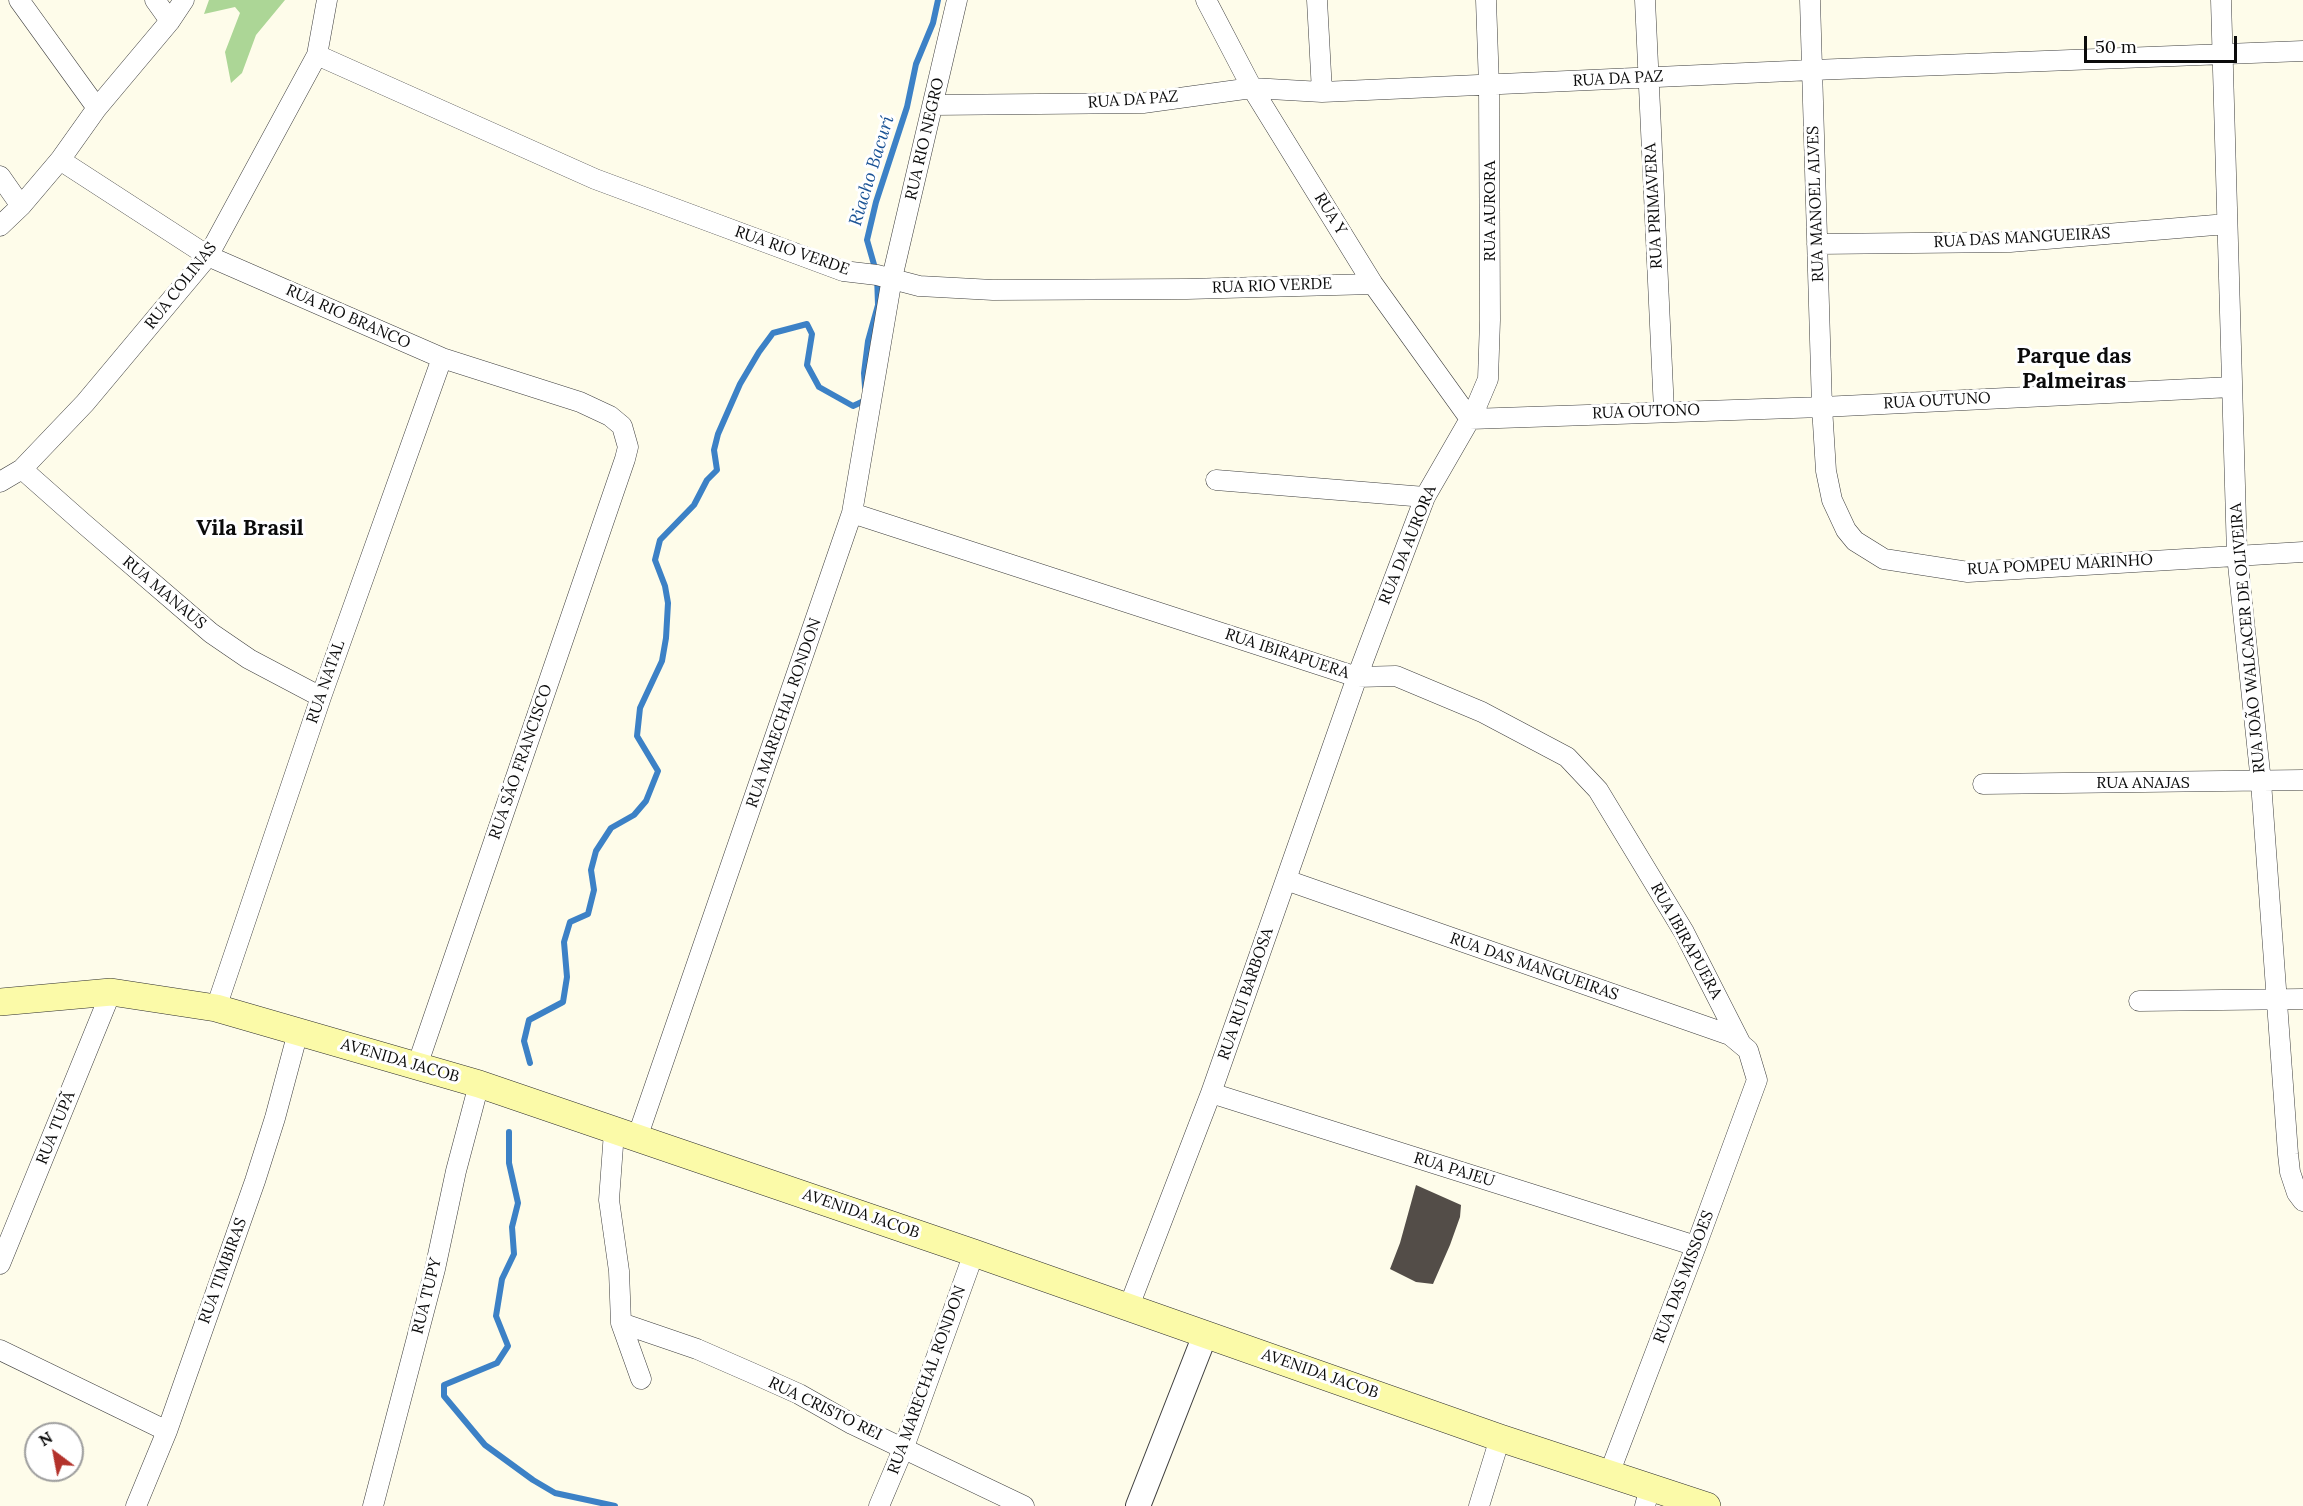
<!DOCTYPE html>
<meta charset="utf-8">
<style>
body{margin:0}
#map{position:relative;width:2303px;height:1506px;overflow:hidden;background:#fefcea;font-family:Lora,serif}
canvas{display:block}
.north{position:absolute;left:24px;top:1422px;width:60px;height:60px;box-sizing:border-box;background:#fff;border:2px solid #9d9d9d;border-radius:50%;rotate:328deg;font-size:16px;font-weight:700;line-height:24px;text-align:center;color:#0b0b0b}
.north::after{content:'';display:block;margin:auto;width:21px;height:27px;background:#b3322b;clip-path:polygon(50% 0,100% 100%,50% 72%,0 100%)}
.scale{position:absolute;left:2084px;top:36px;width:153px;height:27px;box-sizing:border-box;border:3px solid #0b0b0b;border-top:0;padding-left:8px;font-size:18px;line-height:21px;white-space:nowrap;color:#0b0b0b;-webkit-text-stroke:4px #fff;paint-order:stroke}
</style>
<div id="map">
<canvas width="2303" height="1506"></canvas>
<div class="north">N</div>
<div class="scale">50 m</div>
</div>
<script>
const context = document.querySelector('canvas').getContext('2d');
context.lineJoin = 'round';
function fill(path, color) { context.fillStyle = color; context.fill(path, 'evenodd'); }
const toPath = rows => new Path2D(rows.map(r => 'M' + r).join(''));
function stroke(path, color, width, dash) { context.strokeStyle = color; context.lineWidth = width; context.lineCap = dash ? 'butt' : 'round'; context.setLineDash(dash || []); context.stroke(path); }
function write(font, color, halo, rows, align = 'center') {
  context.font = font + ' Lora,serif'; context.lineWidth = 6; context.setLineDash([]); context.textBaseline = 'middle'; context.strokeStyle = halo; context.fillStyle = color; for (const [text, x, y, turn = 0] of rows) {
    context.save(); context.translate(x, y); context.rotate((+turn || 0) * Math.PI / 180); context.textAlign = isNaN(turn) ? turn : align; if (halo) context.strokeText(text, 0, 0); context.fillText(text, 0, 0); context.restore();
  }
}
const forest = toPath([
 [209,0,285,0,256,35,242,73,231,83,225,52,240,13,235,7,204,14]
]);
const stream = toPath([
 [865,387,864,373,868,341,878,305,877,275,867,240,876,202,907,107,916,64,933,23,938,0],
 [530,1063,524,1041,529,1020,563,1002,567,977,564,942,570,922,588,914,594,890,591,870,596,851,611,828,634,815,646,801,658,771,637,736,640,708,662,661,666,638,668,603,665,586,655,560,660,540,694,505,707,480,717,470,714,450,718,434,740,384,759,352,773,333,807,324,812,334,807,365,819,387,853,406,866,400],
 [509,1132,509,1163,518,1203,512,1227,514,1254,502,1279,496,1316,508,1346,497,1363,444,1385,444,1396,485,1445,533,1480,555,1493,615,1506]
]);
const building = toPath([
 [1416,1185,1461,1205,1460,1217,1450,1245,1433,1284,1416,1282,1390,1269,1400,1243]
]);
const minor = toPath([
 [19,0,97,108],
 [155,0,170,21],
 [1206,0,1252,88,1373,284,1470,419],
 [1317,0,1322,92],
 [1645,0,1664,411],
 [1810,0,1822,407,1826,471,1832,500,1846,530,1855,541,1884,559,1968,572,2303,552],
 [2221,0,2237,555,2261,782,2288,1154,2290,1172,2297,1193,2303,1201],
 [317,55,595,179,843,271,877,275,919,286,993,290,1187,289,1373,284],
 [933,105,1143,103,1252,88,1322,92,1813,70,2303,51],
 [60,160,208,256,442,358,580,402,610,416,622,426,628,447,625,459,417,1066],
 [0,176,21,206],
 [0,226,21,206,60,160,97,108,170,21,184,0],
 [1817,244,2010,242,2227,224],
 [1470,419,1822,407,2232,387],
 [22,469,83,523,211,633,249,659,321,697],
 [1216,480,1425,497],
 [0,482,22,469,85,403,208,256,317,55,327,0],
 [852,513,1357,677,1396,676,1482,712,1567,757,1598,790,1684,932,1740,1042],
 [1983,784,2303,780],
 [1286,880,1730,1035,1748,1050,1757,1080,1696,1246,1609,1474],
 [2139,1001,2303,999],
 [216,1008,321,697,442,358],
 [1211,1093,1696,1246],
 [614,1132,609,1200,619,1271,621,1323,641,1379],
 [637,1138,852,513,892,278,957,0],
 [0,1264,111,992],
 [1128,1309,1211,1093,1357,677,1425,497,1474,412,1488,379,1490,320,1489,86,1486,0],
 [621,1323,697,1349,752,1373,799,1394,852,1424,1024,1506],
 [0,1350,167,1431],
 [136,1506,167,1431,255,1181,275,1118,298,1032],
 [373,1506,435,1269,456,1171,479,1084],
 [879,1506,904,1447,974,1253],
 [1479,1506,1500,1438],
 [1645,1506,1650,1487]
]);
const tertiary = toPath([
 [1138,1506,1205,1335]
]);
const secondary = toPath([
 [0,1002,111,992,216,1008,479,1084,974,1253,1500,1438,1707,1506]
]);
const streetNames = [
 ["RUA DA PAZ",1618,79,-3],
 ["RUA DA PAZ",1133,100,-4],
 ["RUA RIO NEGRO",925,139,-77],
 ["RUA MANOEL ALVES",1816,204,-92],
 ["RUA PRIMAVERA",1654,206,-93],
 ["RUA AURORA",1490,211,-90],
 ["RUA Y",1330,214,58],
 ["RUA DAS MANGUEIRAS",2022,238,-3],
 ["RUA RIO VERDE",792,251,19],
 ["RUA COLINAS",181,286,-52],
 ["RUA RIO VERDE",1272,286,-2],
 ["RUA RIO BRANCO",348,317,24],
 ["RUA OUTUNO",1937,401,-3],
 ["RUA OUTONO",1646,412,-2],
 ["RUA DA AURORA",1408,545,-68],
 ["RUA POMPEU MARINHO",2060,565,-3],
 ["RUA MANAUS",164,593,40],
 ["RUA JOÃO WALCACER DE OLIVEIRA",2248,638,-95],
 ["RUA IBIRAPUERA",1287,654,18],
 ["RUA NATAL",326,682,-71],
 ["RUA MARECHAL RONDON",784,713,-71],
 ["RUA SÃO FRANCISCO",521,762,-71],
 ["RUA ANAJAS",2143,783],
 ["RUA IBIRAPUERA",1686,941,61],
 ["RUA DAS MANGUEIRAS",1534,967,19],
 ["RUA RUI BARBOSA",1246,994,-71],
 ["AVENIDA JACOB",400,1061,16],
 ["RUA TUPÃ",56,1128,-68],
 ["RUA PAJEU",1454,1170,17],
 ["AVENIDA JACOB",861,1214,19],
 ["RUA TIMBIRAS",223,1271,-70],
 ["RUA DAS MISSOES",1684,1277,-69],
 ["RUA TUPY",427,1296,-76],
 ["AVENIDA JACOB",1320,1374,19],
 ["RUA MARECHAL RONDON",927,1380,-70],
 ["RUA CRISTO REI",825,1409,26]
];
const waterNames = [
 ["Riacho Bacurí",872,171,-73]
];
const districtNames = [
 ["Parque das",2074,357],
 ["Palmeiras",2074,382],
 ["Vila Brasil",250,529]
];
fill(forest, '#acd696');
stroke(stream, '#3c81c6', 6);
fill(building, '#534d48');
stroke(minor, '#3e3e3e', 21);
stroke(tertiary, '#3e3e3e', 26);
stroke(secondary, '#2d2d2d', 28);
stroke(minor, '#fff', 20);
stroke(tertiary, '#fff', 24);
stroke(secondary, '#fbfaa8', 27);
write('16px', '#0b0b0b', '#fff', streetNames);
write('italic 18px', '#1b5395', '#fff', waterNames);
write('bold 22px', '#0b0b0b', '#fff', districtNames);
</script>
